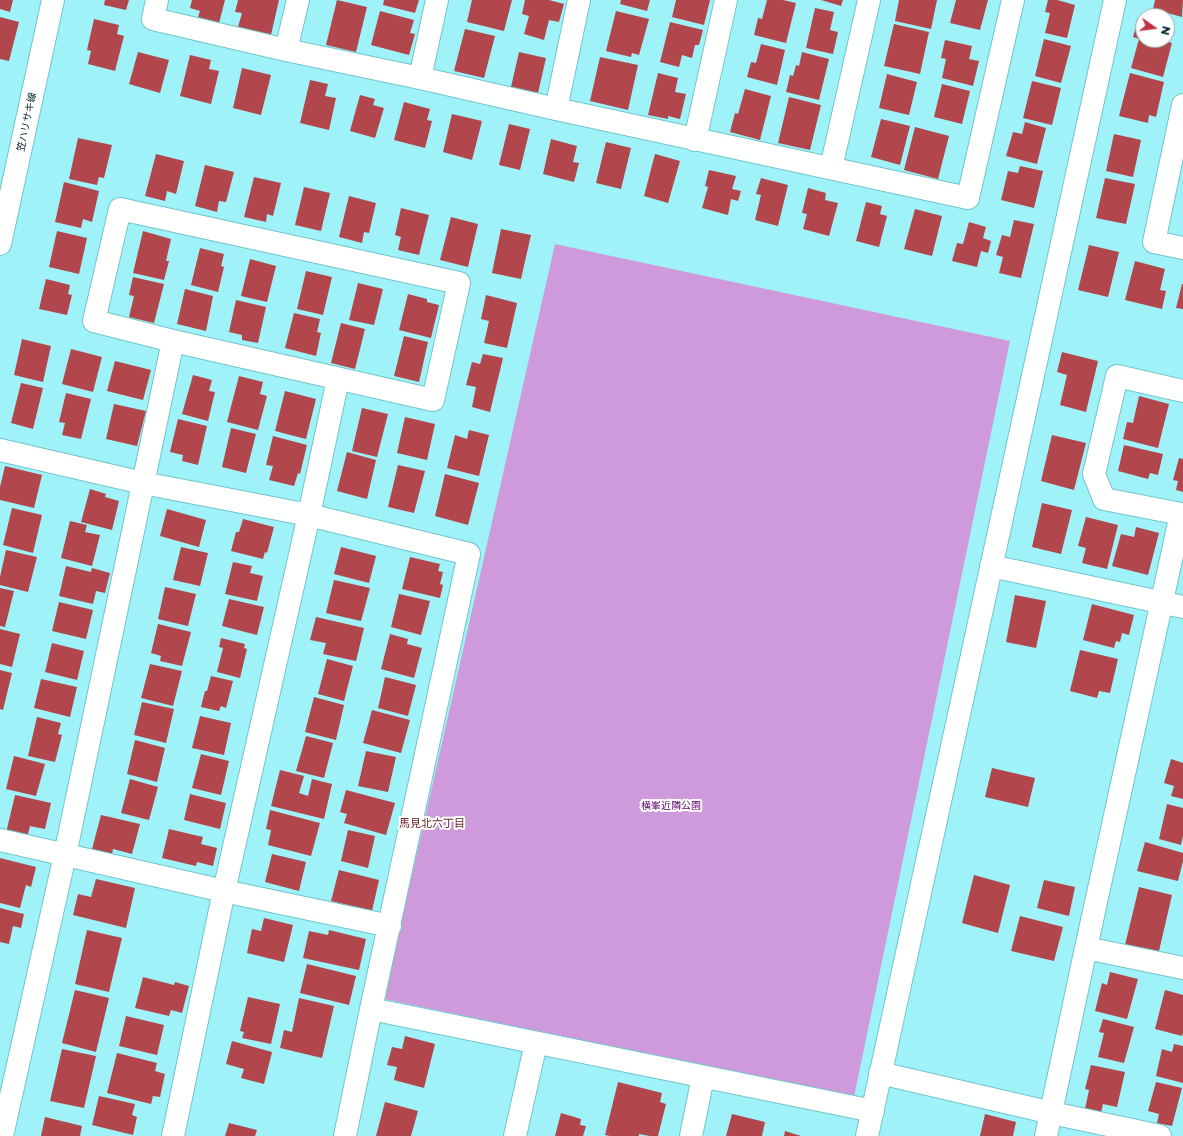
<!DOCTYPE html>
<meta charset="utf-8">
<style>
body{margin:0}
#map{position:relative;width:1183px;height:1136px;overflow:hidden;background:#9ff3f8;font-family:Montserrat,sans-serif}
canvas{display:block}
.north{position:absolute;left:1135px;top:8px;width:40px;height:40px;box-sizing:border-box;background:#fff;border:1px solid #99a7a8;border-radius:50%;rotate:104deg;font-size:11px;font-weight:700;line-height:16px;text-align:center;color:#002325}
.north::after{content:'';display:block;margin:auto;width:14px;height:18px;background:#c13141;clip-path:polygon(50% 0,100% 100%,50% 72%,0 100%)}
</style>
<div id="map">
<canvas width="1183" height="1136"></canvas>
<div class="north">N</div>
</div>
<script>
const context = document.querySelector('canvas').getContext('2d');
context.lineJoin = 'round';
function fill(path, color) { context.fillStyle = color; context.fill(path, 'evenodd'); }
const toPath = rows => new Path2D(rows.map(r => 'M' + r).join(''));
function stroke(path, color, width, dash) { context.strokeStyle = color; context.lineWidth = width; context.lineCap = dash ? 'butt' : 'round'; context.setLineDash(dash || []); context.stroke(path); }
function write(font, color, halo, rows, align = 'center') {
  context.font = font + ' Montserrat,"Noto Sans JP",sans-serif'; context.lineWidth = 4; context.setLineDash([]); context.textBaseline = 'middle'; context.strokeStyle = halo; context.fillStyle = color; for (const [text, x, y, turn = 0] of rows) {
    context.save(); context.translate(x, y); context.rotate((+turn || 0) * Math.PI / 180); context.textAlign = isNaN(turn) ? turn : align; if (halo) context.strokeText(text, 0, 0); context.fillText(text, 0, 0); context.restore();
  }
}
const green = toPath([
 [555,244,1010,341,854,1097,384,999]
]);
const building = toPath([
 [0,0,13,0,10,12,0,9],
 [105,0,129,0,126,10,104,5],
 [192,0,225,0,219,23,198,17,200,11,190,8],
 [238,0,279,0,271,35,238,27,242,13,235,12],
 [337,0,367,7,356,52,326,45],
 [384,0,419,0,415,13,383,5],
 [472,0,512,0,504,31,467,22],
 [525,0,549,0,564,4,559,22,549,20,544,40,524,34,529,16,522,14],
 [621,0,650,0,647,11,620,4],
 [676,0,710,0,704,25,672,17],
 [767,0,783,0,796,3,786,43,754,35,758,18,762,19],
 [821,0,843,0,841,6],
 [899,0,937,0,931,29,895,21],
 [956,0,988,0,980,30,950,23],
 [1048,0,1057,0,1075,5,1067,38,1045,33,1050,13,1045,12],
 [1155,0,1183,0,1182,17,1153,9],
 [815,8,834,12,830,30,838,32,833,54,806,48],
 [380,11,414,20,410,33,415,34,409,55,371,45],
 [616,11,649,19,639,55,632,53,631,57,606,51],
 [0,17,19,22,9,61,0,59],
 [94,19,119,25,117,34,124,36,115,71,88,64,91,51,87,50],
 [1138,20,1143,21,1143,40,1160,40,1172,43,1163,77,1131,68,1139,39,1133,37],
 [670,22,703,30,699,45,695,45,692,58,682,55,679,67,660,62],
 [894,24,929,32,920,74,884,66],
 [465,29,495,36,484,78,454,71],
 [1044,39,1071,46,1061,83,1035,76],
 [945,40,972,46,969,59,979,61,973,86,942,78,946,59,941,58],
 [761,44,785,50,777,85,747,77,751,62,756,63],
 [138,52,169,60,160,93,129,84],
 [519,52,546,58,538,93,511,87],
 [802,52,829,59,819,100,786,92,790,75,793,76,796,65,799,66],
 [190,55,211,60,209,69,219,71,211,104,180,96],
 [600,57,638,65,628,110,590,101],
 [242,68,271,75,261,115,233,108],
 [658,73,678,78,675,92,686,94,680,119,668,116,668,119,648,115],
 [1130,73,1164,82,1156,117,1149,115,1148,123,1119,116],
 [887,74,917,82,909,115,879,108],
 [310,80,328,84,325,96,336,98,329,130,300,123],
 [1032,81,1061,88,1052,125,1023,118],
 [942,84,970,91,962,124,934,117],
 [745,89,771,96,760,140,730,132,735,113,738,114],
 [360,95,375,99,373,105,384,108,375,138,350,131],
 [789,97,821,105,810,150,778,143],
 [404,102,430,109,427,120,432,121,425,148,394,140],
 [452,114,482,121,472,160,443,152],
 [881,119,910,126,900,165,871,157],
 [1025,122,1046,128,1037,164,1006,156,1013,132,1022,134],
 [509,124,530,129,520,170,499,165],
 [915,127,949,136,938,179,904,170],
 [1114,134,1141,140,1133,177,1106,171],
 [78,138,112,145,104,178,99,177,97,185,69,179],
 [551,139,577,146,573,162,579,163,574,182,543,174],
 [606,142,631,148,621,189,596,183],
 [156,154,184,161,176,194,167,191,165,201,145,196],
 [655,154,680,161,668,203,644,196],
 [205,165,234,172,226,202,219,201,217,212,195,206],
 [1020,166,1043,171,1034,208,1001,200,1008,171,1018,173],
 [709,170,736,176,732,189,741,191,738,201,731,199,728,215,702,208,708,187,705,186],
 [254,177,281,183,273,216,267,214,266,222,244,217],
 [761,178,788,185,778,226,755,220,761,195,756,194],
 [1105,178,1135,184,1126,224,1096,218],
 [64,182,99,191,92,222,83,219,81,228,55,222],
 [304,187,330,193,321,231,295,225],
 [808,188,826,193,825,200,838,203,829,236,803,229,807,214,802,213],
 [349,196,376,203,369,233,364,232,362,243,339,237],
 [866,202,882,206,880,214,887,216,879,247,856,241],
 [401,208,429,215,419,255,398,250,401,237,395,235],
 [915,209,942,216,932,256,904,249],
 [451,217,478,224,468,267,440,260],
 [1014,220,1034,224,1021,278,999,273,1003,257,996,255,1002,235,1010,237],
 [969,222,986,227,983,238,991,241,988,253,981,251,977,267,952,261,957,243,963,244],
 [501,229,531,235,521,279,492,273],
 [57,231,87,238,79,274,49,267],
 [143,231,171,239,166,261,169,261,164,280,133,273],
 [1089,245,1119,252,1108,297,1078,290],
 [200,248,224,254,221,266,224,267,218,292,191,285],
 [250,259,276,266,267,302,241,296],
 [1135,261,1165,269,1160,290,1166,291,1162,309,1125,300],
 [306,271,332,277,323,315,297,309],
 [133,277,164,284,154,323,129,317,134,296,129,295],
 [46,279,70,285,68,294,72,295,67,315,39,309],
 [358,283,383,289,374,325,349,320],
 [1182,284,1183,284,1183,309,1176,308],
 [185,289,213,296,206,331,177,324],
 [408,294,427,299,427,302,439,305,431,338,399,330],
 [486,295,517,303,507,348,484,343,489,321,481,319],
 [236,300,266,307,258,343,242,340,242,335,229,332],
 [294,313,320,319,317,332,321,333,316,356,285,348],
 [341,323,365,329,355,369,331,363],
 [404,336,428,342,419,382,394,376],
 [22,339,51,346,43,382,14,375],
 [71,349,102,357,93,392,62,384],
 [1062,352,1098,361,1086,412,1060,405,1067,375,1057,372],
 [483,354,503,358,490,412,472,407,476,387,466,385,472,362,480,364],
 [115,361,151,370,143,400,107,391],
 [193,375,212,380,209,391,215,392,208,421,182,414],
 [239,376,263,382,260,394,267,396,258,430,227,422],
 [21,383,43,388,33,429,11,423],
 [285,391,316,399,306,439,275,431],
 [66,393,91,399,81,439,62,435,65,423,59,422],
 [1139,396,1169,404,1158,448,1123,439,1127,422,1133,423],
 [114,404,146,411,137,446,106,439],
 [362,408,388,414,377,457,352,451],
 [405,417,435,424,427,460,397,453],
 [178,419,207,426,198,465,182,461,183,455,170,452],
 [231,428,256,434,246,473,222,467],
 [469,430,489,435,479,476,447,468,455,435,467,439],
 [1052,435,1086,443,1074,490,1041,481],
 [273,436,307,445,300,474,298,473,294,486,269,480,273,466,266,465],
 [1124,445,1163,454,1158,475,1150,473,1148,479,1118,471],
 [347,452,376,460,367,499,337,491],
 [1179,458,1183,459,1183,492,1176,490,1178,481,1173,480],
 [398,465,425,471,414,513,388,507],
 [5,466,42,475,34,508,0,500,0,487],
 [445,474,479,483,468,525,435,516],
 [90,489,106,494,105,497,119,501,112,530,81,522],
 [1042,503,1072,510,1061,554,1032,547],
 [12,508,42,515,33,553,3,545],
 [167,509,206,520,199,547,160,536],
 [1086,517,1118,525,1107,569,1082,563,1086,548,1078,546],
 [243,519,274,527,267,553,265,552,263,559,231,551,236,532,239,532],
 [70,521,87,525,85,532,100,535,92,566,61,558],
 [1136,527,1159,533,1148,575,1112,566,1121,534,1134,537],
 [181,547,208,553,200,586,173,580],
 [341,547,376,556,369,583,334,574],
 [6,550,37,557,28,592,0,585,0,577],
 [410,557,440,564,438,571,443,572,440,584,443,585,440,598,402,589],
 [233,562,252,566,250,573,263,576,257,601,225,594],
 [66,566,91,572,92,568,110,573,105,593,96,591,93,604,59,596],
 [334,580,370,588,361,621,326,613],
 [165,587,196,594,188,626,158,619],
 [0,588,14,591,5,627,0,626],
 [399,594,430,601,421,635,391,627],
 [1015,595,1046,601,1036,648,1006,642],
 [229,599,264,607,257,635,222,626],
 [59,602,93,610,86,639,52,631],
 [1092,604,1134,615,1129,635,1122,633,1120,642,1116,641,1114,648,1083,640],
 [316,617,364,628,356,661,323,654,326,643,310,640],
 [158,624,191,632,182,666,160,661,161,656,151,653],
 [0,629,20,634,12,667,0,664],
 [390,634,408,639,407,644,422,648,414,678,381,669],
 [221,638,245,644,244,648,247,649,240,678,217,672,223,648,219,647],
 [52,643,84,651,77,680,45,672],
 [1080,650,1118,659,1110,693,1099,691,1097,698,1070,691],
 [327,659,353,666,344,701,318,694],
 [150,664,182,671,173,706,141,698],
 [0,670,12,673,3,710,0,709],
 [211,676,233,681,226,708,221,706,219,711,201,707,205,691,207,691],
 [385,677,416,685,408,716,378,708],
 [41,679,77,687,70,717,34,708],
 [314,697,344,705,336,740,305,732],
 [142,702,174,709,166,743,134,735],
 [372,710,410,720,401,753,363,743],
 [200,716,231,723,224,755,192,748],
 [37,717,61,723,58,734,62,735,55,762,28,756],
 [306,736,333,743,324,778,296,771],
 [135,740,165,748,157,782,127,774],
 [366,751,396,757,388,792,358,786],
 [201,754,229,761,221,795,192,788],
 [14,756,45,764,36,796,6,789],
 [1171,759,1183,763,1183,799,1171,796,1174,786,1164,783],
 [992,768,1035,778,1028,807,985,797],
 [280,770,304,776,299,793,308,796,312,779,332,784,324,819,271,806],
 [130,779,158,787,149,820,121,813],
 [346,790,395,803,386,835,344,823,347,814,340,812],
 [190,794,226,803,220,829,184,820],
 [15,795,51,803,45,829,30,826,27,838,6,833],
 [1167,804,1183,808,1183,836,1181,845,1159,839],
 [270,810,320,823,311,856,268,845,271,830,266,829],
 [101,815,140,824,132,854,113,849,112,854,92,849],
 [169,829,203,837,201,844,217,848,213,866,197,862,196,866,162,858],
 [348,830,375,836,368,868,341,861],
 [1145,842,1183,853,1183,861,1178,881,1137,871],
 [272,854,306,862,299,891,265,882],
 [0,858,36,867,31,887,26,885,20,908,0,903],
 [339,870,379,880,372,911,331,901],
 [974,875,1010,885,998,933,962,923],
 [96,879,135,888,126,928,73,915,78,894,91,897],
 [1044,880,1075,887,1069,916,1037,908],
 [1139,887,1172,895,1159,951,1125,945],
 [0,908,24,914,21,928,13,926,9,944,0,942],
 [1020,916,1063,927,1054,961,1011,951],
 [264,918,293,925,284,962,247,953,252,929,261,931],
 [87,930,122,938,109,992,75,984],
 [329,930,366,939,359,970,303,958,309,931,328,935],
 [307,964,356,976,349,1005,300,993],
 [1110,972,1138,979,1127,1019,1095,1011,1102,983,1107,985],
 [143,977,174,985,175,982,189,986,182,1013,171,1010,169,1016,135,1008],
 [75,990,109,998,96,1052,62,1043],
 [1165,990,1183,995,1183,1033,1182,1036,1155,1029],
 [248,997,280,1004,271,1044,242,1038,244,1032,240,1031],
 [299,998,334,1006,322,1058,280,1048,284,1030,292,1032],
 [126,1016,164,1025,157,1055,119,1046],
 [1103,1019,1134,1027,1124,1063,1098,1057,1104,1033,1099,1032],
 [405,1036,435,1044,424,1088,394,1080,397,1067,387,1065,392,1047,402,1049],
 [232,1041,272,1052,264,1084,241,1078,244,1069,226,1064],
 [1174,1044,1183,1046,1183,1083,1156,1076,1162,1049,1172,1052],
 [62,1049,96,1056,84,1108,50,1101],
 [117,1053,157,1063,155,1071,165,1074,160,1097,153,1096,151,1104,107,1093],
 [1091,1065,1125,1072,1117,1107,1103,1104,1101,1113,1085,1109,1089,1090,1085,1089],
 [618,1082,662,1093,660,1102,666,1104,658,1136,650,1136,639,1134,639,1136,610,1136,605,1135],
 [1156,1082,1182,1088,1172,1126,1157,1123,1159,1114,1148,1111],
 [99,1096,135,1104,132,1115,137,1117,133,1135,92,1125],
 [385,1102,418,1111,411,1136,376,1136],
 [561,1113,581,1119,580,1125,586,1126,583,1136,555,1136],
 [732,1114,765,1122,762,1136,726,1136],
 [985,1114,1016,1122,1013,1136,980,1136],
 [45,1117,82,1126,80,1136,41,1136],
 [229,1123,257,1130,255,1136,225,1136],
 [785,1131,801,1136,784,1136]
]);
const street = toPath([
 [157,0,153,19,286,50,420,78,556,109,968,198,1013,0],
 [286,50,298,0],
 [420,78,437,0],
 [1183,105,1154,242,1183,248],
 [556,109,579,0],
 [695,140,726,0],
 [831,168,869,0],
 [120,209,459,283,433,400,173,341,94,321,120,209],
 [0,450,143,483,309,515,469,554,371,1009,345,1136],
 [991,566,1183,607],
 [0,840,224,891,390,926],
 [1086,948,1183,968],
 [371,1009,873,1111],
 [880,1073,1052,1113,1160,1136],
 [2,1136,65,855,173,341],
 [173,1136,224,891,309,515,338,379],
 [515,1136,536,1043],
 [691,1136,703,1077],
 [1046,1136,1086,948,1181,514,1104,499,1094,474,1117,376,1183,391]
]);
const secondary = toPath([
 [0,244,53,0],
 [867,1136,1115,0]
]);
const streetNames = [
 ["笠ハリサキ線",27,122,-78]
];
const parkNames = [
 ["横峯近隣公園",671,806]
];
const neighbourhoodNames = [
 ["馬見北六丁目",432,824]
];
fill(green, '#cf9adb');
fill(building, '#b1474c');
stroke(street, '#72c5ca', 24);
stroke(secondary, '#72c5ca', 24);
stroke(street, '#fff', 22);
stroke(secondary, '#fff', 22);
write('10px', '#002325', '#fff', streetNames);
write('10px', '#600270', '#fff', parkNames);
write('11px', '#70292d', '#fff', neighbourhoodNames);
</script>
